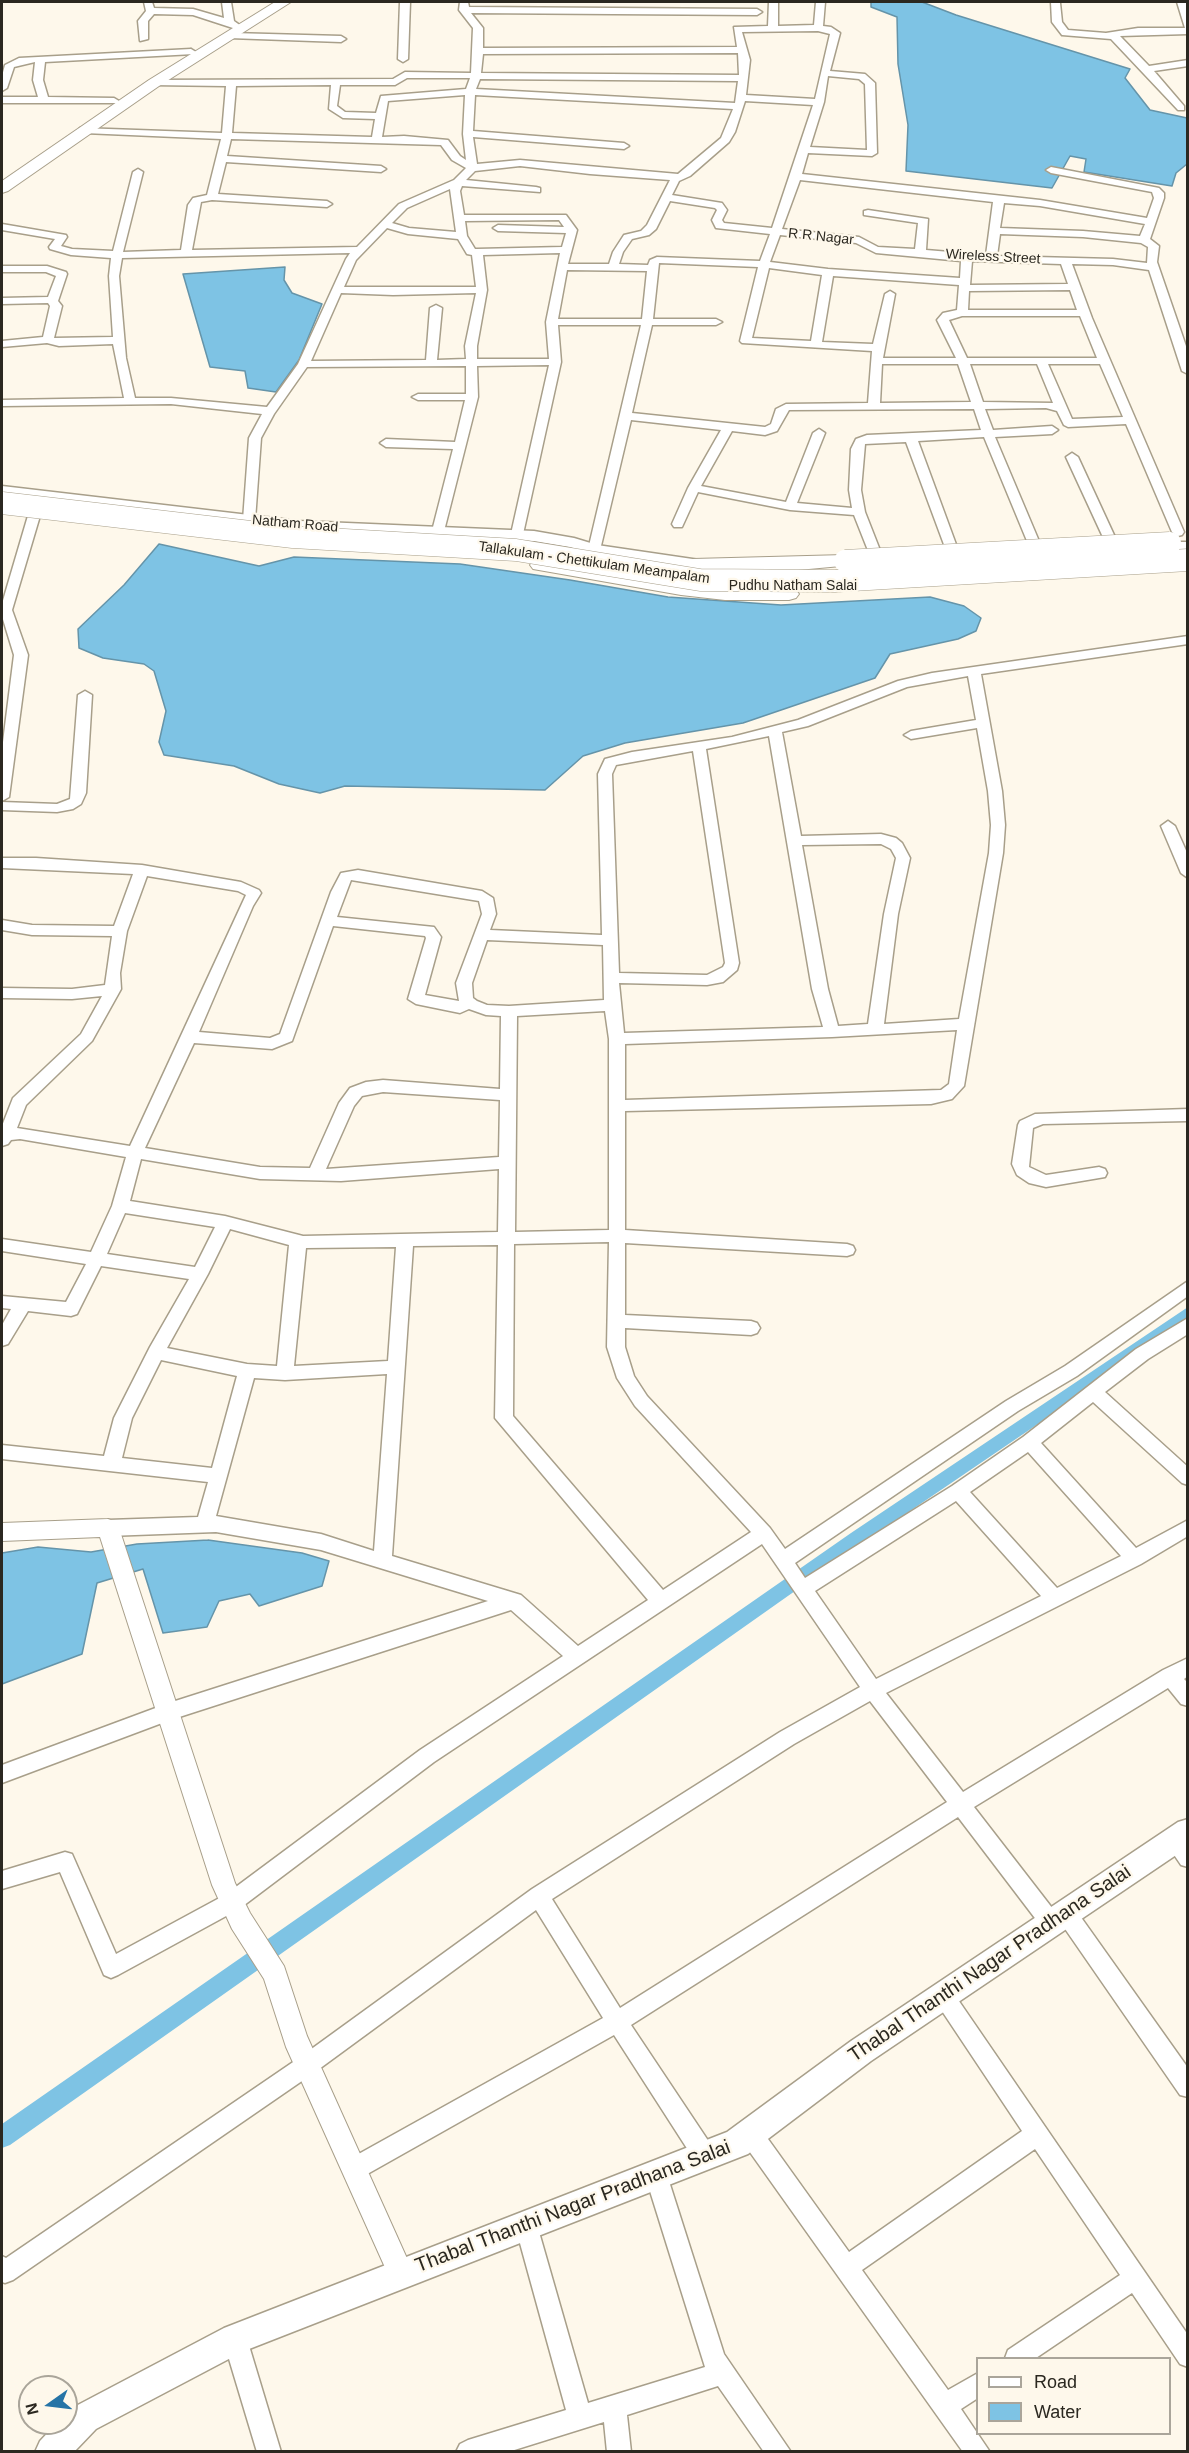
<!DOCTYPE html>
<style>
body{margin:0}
#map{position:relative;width:1189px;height:2453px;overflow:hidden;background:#fef8eb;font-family:Arial,sans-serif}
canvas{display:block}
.frame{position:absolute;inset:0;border:3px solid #2b2820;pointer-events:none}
.legend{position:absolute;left:976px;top:2357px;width:195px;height:78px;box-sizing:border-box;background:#fef8eb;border:2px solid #aaa59a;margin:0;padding:8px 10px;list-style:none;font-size:18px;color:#2b2820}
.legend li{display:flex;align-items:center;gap:12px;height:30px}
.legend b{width:30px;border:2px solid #aaa59a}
.north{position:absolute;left:18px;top:2375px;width:60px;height:60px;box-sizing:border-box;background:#fef8eb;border:2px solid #aaa59a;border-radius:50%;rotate:256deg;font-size:16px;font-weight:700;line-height:24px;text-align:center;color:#2b2820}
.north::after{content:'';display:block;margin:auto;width:21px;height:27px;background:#2674a6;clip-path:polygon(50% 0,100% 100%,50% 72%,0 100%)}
</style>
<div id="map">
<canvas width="1189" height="2453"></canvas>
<div class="frame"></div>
<ul class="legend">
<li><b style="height:8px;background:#fff"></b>Road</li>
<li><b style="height:16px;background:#7ec3e4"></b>Water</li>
</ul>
<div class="north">N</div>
</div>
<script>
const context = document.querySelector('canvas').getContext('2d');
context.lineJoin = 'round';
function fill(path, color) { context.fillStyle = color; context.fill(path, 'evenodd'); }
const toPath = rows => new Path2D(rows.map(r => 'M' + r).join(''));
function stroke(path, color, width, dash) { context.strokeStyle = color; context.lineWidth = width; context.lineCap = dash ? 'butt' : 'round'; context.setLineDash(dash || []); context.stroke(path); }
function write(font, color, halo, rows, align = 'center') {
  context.font = font + ' Arial,sans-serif'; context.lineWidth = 4.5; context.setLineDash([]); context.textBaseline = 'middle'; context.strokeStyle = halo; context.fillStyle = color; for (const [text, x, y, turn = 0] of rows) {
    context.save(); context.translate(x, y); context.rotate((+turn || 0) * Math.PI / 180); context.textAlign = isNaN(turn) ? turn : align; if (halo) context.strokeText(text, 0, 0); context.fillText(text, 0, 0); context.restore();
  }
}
const water = toPath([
 [871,2,922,2,956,15,1130,69,1125,78,1150,110,1187,118,1187,164,1176,173,1172,186,1084,172,1086,159,1070,156,1052,188,906,171,908,125,898,64,897,17,871,7,871,2],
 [285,267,284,280,292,293,322,304,299,360,276,392,248,388,245,371,210,367,183,274,285,267],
 [159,544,259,566,294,557,460,564,570,580,668,597,781,605,930,597,964,606,981,618,976,631,958,639,890,654,875,678,743,723,625,743,583,756,545,790,345,786,320,793,279,784,234,766,164,755,159,742,166,711,154,671,144,664,103,658,79,648,78,629,124,585,159,544],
 [208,1540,302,1553,329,1561,322,1586,259,1606,250,1594,219,1601,207,1627,163,1633,143,1569,97,1583,82,1654,2,1684,2,1553,38,1547,91,1552,137,1544,208,1540]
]);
const canal = toPath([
 [1188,1307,1188,1322,863,1543,10,2145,2,2148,2,2124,851,1533,1188,1307]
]);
const minor = toPath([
 [144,2,152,2,154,8,193,9,224,18,222,2,231,2,234,21,241,26,236,29,193,15,154,14,148,21,148,39,140,41,138,21,146,11,144,2],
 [400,2,410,2,408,59,403,62,398,59,400,2],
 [460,2,468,2,469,7,757,9,762,12,757,15,471,13,483,28,483,48,737,47,734,27,768,26,769,2,778,2,778,26,814,25,816,2,825,2,823,26,831,27,840,33,830,71,865,74,875,83,877,153,872,156,808,153,802,174,1040,200,1147,218,1154,198,1152,192,1051,173,1046,170,1051,167,1159,188,1164,193,1164,198,1150,239,1159,246,1157,262,1188,352,1188,374,1182,371,1149,270,1113,265,1072,264,1092,318,1184,532,1182,535,1178,536,1172,532,1126,424,1068,427,1064,425,1057,411,1046,408,985,409,993,430,1052,426,1058,430,1052,434,995,437,1044,553,1042,556,1034,556,1032,553,984,437,918,441,961,558,955,562,949,558,906,442,865,444,861,490,865,512,885,563,879,567,873,563,854,515,790,510,698,492,682,527,674,527,672,524,688,488,721,430,631,420,600,550,594,554,590,553,588,550,641,325,558,325,561,362,523,534,517,538,511,534,549,365,477,366,478,397,444,531,438,535,432,531,453,449,386,447,380,443,386,439,455,442,465,400,418,400,412,397,418,394,466,394,466,366,307,367,274,414,261,438,254,534,248,538,242,534,249,438,262,414,171,404,2,406,2,400,124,398,113,344,59,346,47,343,2,347,2,341,43,337,50,306,48,303,2,304,2,298,48,297,56,276,46,272,2,272,2,266,47,266,66,272,67,274,58,301,62,306,54,338,113,337,109,276,111,258,71,255,50,249,49,247,55,239,2,230,2,224,66,235,67,237,61,246,72,249,113,251,133,172,138,169,143,172,123,252,181,250,188,205,193,198,207,195,221,139,84,133,79,130,80,128,222,133,226,86,151,85,151,81,154,80,393,79,405,72,471,73,473,28,459,10,460,2],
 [818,31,830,34,815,99,746,95,750,60,742,32,818,31],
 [738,53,739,75,481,73,483,54,738,53],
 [828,76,859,79,865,84,867,150,810,147,824,102,828,76],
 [407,78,470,78,466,89,381,96,376,113,345,112,337,106,340,85,395,85,407,78],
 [480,79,738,81,735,103,476,89,480,79],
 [331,85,329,109,343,118,375,119,372,137,232,133,236,86,331,85],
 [465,95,463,134,466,160,460,156,448,140,404,136,382,137,388,101,465,95],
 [475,95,733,109,721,138,678,174,520,160,477,164,473,137,624,149,629,146,624,143,473,131,475,95],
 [745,101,813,105,772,228,724,223,722,220,727,210,722,203,672,195,679,181,690,176,729,142,735,132,745,101],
 [231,139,441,145,452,160,466,168,454,180,399,204,357,247,192,250,201,202,212,200,327,207,332,204,327,201,218,194,226,162,381,172,386,169,381,166,227,156,231,139],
 [520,166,590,174,670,180,647,225,641,231,624,235,613,252,609,264,568,264,577,230,566,215,464,215,460,191,462,186,540,192,540,188,536,187,466,180,475,171,520,166],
 [800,180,993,202,986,255,926,250,928,219,868,210,864,211,864,215,918,223,915,249,878,247,859,237,782,229,800,180],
 [450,189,456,232,409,228,392,223,407,208,450,189],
 [670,201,715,208,717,210,712,220,716,228,770,234,760,261,657,257,650,260,648,265,619,264,623,252,632,239,649,235,656,229,670,201],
 [1004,203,1040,206,1145,224,1140,236,1083,231,1000,228,1004,203],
 [559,220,564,227,498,225,493,228,498,231,566,233,562,247,477,249,475,249,467,236,465,221,559,220],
 [387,228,408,234,458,239,467,254,472,255,476,287,344,287,356,260,387,228],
 [1000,234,1083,237,1141,243,1148,247,1147,263,1113,259,997,256,1000,234],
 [780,235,856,243,876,253,961,261,960,278,828,269,770,262,780,235],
 [350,253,346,259,298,364,267,407,171,398,135,398,126,358,119,276,122,258,350,253],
 [560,253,546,322,549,359,477,359,477,346,487,290,483,255,560,253],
 [972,261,1061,264,1068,284,970,285,972,261],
 [659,263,758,267,740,341,742,343,872,351,868,403,786,404,776,409,771,424,765,427,632,413,652,325,716,325,722,322,716,319,653,319,659,263],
 [769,268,822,275,811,341,752,338,769,268],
 [567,270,647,271,642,319,558,319,567,270],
 [833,276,959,285,957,310,943,313,937,320,956,358,883,358,895,294,890,291,885,294,873,344,822,342,833,276],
 [1070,290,1077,310,968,310,969,291,1070,290],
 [341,293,393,295,476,293,465,346,466,359,437,360,442,308,436,305,430,308,426,360,311,361,341,293],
 [962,316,1080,316,1097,358,967,358,949,320,962,316],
 [882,364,958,364,971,402,880,403,882,364],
 [970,364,1037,364,1053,403,983,402,970,364],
 [1048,364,1100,364,1123,417,1072,419,1048,364],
 [974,409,981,430,867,435,856,439,851,449,849,490,852,508,797,503,825,433,819,429,813,433,786,502,701,486,732,431,765,435,777,431,789,410,974,409],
 [1051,2,1060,3,1062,22,1068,30,1106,33,1138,28,1185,28,1177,2,1186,2,1188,34,1120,36,1149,66,1188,60,1188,66,1154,71,1184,106,1184,110,1178,110,1111,39,1062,35,1052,22,1051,2],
 [232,33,341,36,346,39,341,42,229,38,227,36,232,33],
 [191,49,196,52,194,54,45,62,43,80,48,97,114,98,119,101,117,103,2,103,2,97,38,97,33,80,35,62,14,67,7,88,2,91,2,76,5,65,19,58,191,49],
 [1072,453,1078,457,1120,548,1118,551,1110,551,1108,548,1066,457,1072,453],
 [36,505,42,509,12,610,28,655,9,797,2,801,2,750,14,655,2,616,2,604,30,509,36,505],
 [1188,636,1188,644,981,674,1002,791,1005,825,1003,853,964,1086,952,1099,931,1104,625,1111,625,1230,847,1244,853,1246,855,1250,853,1254,847,1256,625,1243,625,1315,751,1321,757,1323,760,1328,757,1333,751,1335,625,1328,625,1347,634,1376,647,1396,770,1528,785,1549,1006,1401,1065,1366,1188,1281,1188,1296,1077,1376,1018,1411,795,1563,805,1578,952,1486,1023,1437,1136,1349,1188,1318,1188,1334,1148,1359,1105,1392,1188,1467,1188,1485,1182,1483,1093,1402,1041,1443,1136,1548,1188,1520,1188,1536,1141,1564,886,1693,963,1792,1163,1670,1188,1658,1188,1676,1184,1679,1188,1683,1188,1706,1181,1704,1168,1688,974,1807,1056,1913,1059,1906,1066,1903,1073,1906,1188,2068,1188,2097,1180,2095,1061,1923,1058,1930,1051,1933,1044,1930,958,1817,631,2025,713,2148,716,2156,713,2164,705,2167,697,2164,614,2035,362,2177,354,2180,346,2177,343,2169,346,2161,603,2018,536,1910,315,2072,13,2280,5,2283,2,2282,2,2256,6,2258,299,2058,532,1889,780,1732,860,1687,762,1544,434,1762,239,1909,118,1975,111,1978,104,1975,60,1872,2,1889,2,1871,65,1852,72,1854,116,1954,225,1895,420,1750,563,1656,511,1610,170,1720,2,1783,2,1765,169,1703,488,1601,321,1550,216,1532,108,1536,102,1533,99,1528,102,1523,108,1520,198,1517,208,1482,2,1459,2,1445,104,1456,114,1418,150,1347,189,1279,101,1266,77,1314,71,1316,28,1311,8,1344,2,1346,2,1325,11,1309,2,1308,2,1296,66,1302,86,1264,2,1251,2,1239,91,1252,112,1206,126,1157,20,1139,11,1140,8,1144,2,1146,2,1126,13,1098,81,1034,102,996,72,999,2,998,2,988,72,989,105,985,112,936,32,935,2,930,2,920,32,925,114,926,133,874,2,868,2,858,36,858,142,865,241,882,259,890,261,893,253,906,199,1032,270,1038,280,1034,331,892,341,873,358,870,482,891,493,898,496,914,490,930,602,935,598,774,605,759,632,752,732,737,798,720,898,681,932,673,1188,636],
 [968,676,976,720,911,731,904,735,911,739,977,728,988,791,991,825,989,853,959,1019,884,1024,898,914,910,858,902,843,896,838,881,834,801,836,782,732,808,726,907,687,968,676],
 [769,736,812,989,823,1027,624,1033,619,983,707,985,723,982,737,970,739,963,706,749,769,736],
 [693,751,725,963,723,967,707,975,619,973,612,774,616,765,693,751],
 [881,844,891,849,896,858,884,914,868,1024,838,1026,828,989,802,845,881,844],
 [147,876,238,891,246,895,130,1146,17,1128,26,1105,92,1041,121,989,120,973,127,931,147,876],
 [351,880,479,901,482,914,456,983,459,1001,425,995,441,937,434,927,337,917,351,880],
 [333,926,425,936,426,938,408,999,416,1004,460,1013,469,1009,486,1015,501,1016,500,1089,383,1080,366,1082,350,1088,339,1103,310,1168,260,1167,145,1148,194,1043,272,1049,292,1041,333,926],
 [487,940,603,945,604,1000,509,1006,487,1005,477,1001,473,998,472,983,487,940],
 [605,1011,609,1039,609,1230,515,1232,517,1016,605,1011],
 [957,1030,949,1084,941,1090,625,1100,625,1044,832,1037,957,1030],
 [383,1092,500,1100,499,1157,326,1169,354,1106,362,1096,383,1092],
 [141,1159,260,1179,341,1181,499,1169,498,1232,303,1236,225,1216,130,1201,141,1159],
 [125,1213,215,1227,195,1267,107,1254,125,1213],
 [230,1229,289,1245,277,1366,247,1364,167,1348,208,1274,230,1229],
 [609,1242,607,1347,617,1378,635,1406,751,1532,663,1590,513,1416,514,1244,609,1242],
 [498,1245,495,1418,648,1600,578,1646,521,1595,392,1556,413,1246,498,1245],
 [396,1247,388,1361,294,1366,306,1248,396,1247],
 [161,1360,237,1376,212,1468,122,1458,132,1418,161,1360],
 [387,1374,374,1551,321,1534,216,1516,254,1378,285,1380,387,1374],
 [1028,1452,1121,1556,1057,1588,970,1492,1028,1452],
 [956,1501,1041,1596,876,1679,815,1591,956,1501],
 [870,1701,947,1802,620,2008,552,1899,794,1744,870,1701],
 [85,691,92,695,86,793,81,804,73,809,57,812,2,810,2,802,57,804,70,799,78,695,85,691],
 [1168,821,1175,826,1188,855,1188,878,1181,873,1161,826,1168,821],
 [1188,1109,1188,1121,1043,1124,1033,1128,1029,1167,1046,1175,1099,1167,1105,1169,1107,1173,1105,1177,1046,1187,1029,1183,1017,1175,1012,1164,1018,1125,1020,1121,1035,1114,1188,1109],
 [1174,1831,1181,1833,1188,1842,1188,1867,1181,1865,1164,1840,1167,1833,1174,1831],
 [943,1985,950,1988,1188,2335,1188,2367,1180,2364,1132,2293,1036,2358,1005,2358,1008,2350,1120,2275,1035,2149,862,2270,948,2390,978,2373,978,2398,961,2409,990,2452,963,2452,742,2141,739,2133,742,2125,750,2122,758,2125,849,2252,1022,2131,936,2002,932,1995,936,1988,943,1985],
 [656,2164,664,2167,667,2175,724,2354,791,2452,764,2452,718,2386,627,2415,631,2452,607,2452,604,2422,508,2452,456,2452,460,2444,468,2440,566,2410,515,2225,518,2217,526,2214,534,2217,537,2225,588,2403,705,2367,645,2175,648,2167,656,2164],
 [235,2327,243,2331,247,2339,281,2452,257,2452,223,2339,227,2331,235,2327]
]);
const tertiary = toPath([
 [108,1519,116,1522,119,1528,235,1883,250,1913,284,1966,307,2036,414,2274,410,2283,401,2287,392,2283,286,2047,264,1979,232,1929,212,1885,100,1537,2,1541,2,1523,108,1519]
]);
const secondary = toPath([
 [2,486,300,521,534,531,574,538,597,545,713,562,719,563,722,567,719,571,713,572,594,555,570,547,534,541,300,531,2,496,2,486],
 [1150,542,1188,542,1188,552,1144,551,1141,547,1144,543,1150,542],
 [1188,1819,1188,1847,871,2061,748,2154,244,2351,96,2429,74,2452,35,2452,40,2441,57,2423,66,2423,66,2414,74,2407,224,2328,727,2132,851,2041,1178,1822,1188,1819]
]);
const primary = toPath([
 [275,2,291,2,159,86,8,191,2,193,2,181,149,80,275,2]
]);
const trunk = toPath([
 [845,555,852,557,855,561,852,565,798,570,693,571,686,569,683,565,686,561,693,559,845,555],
 [540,559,681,583,725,588,789,588,796,590,799,594,796,598,789,600,725,600,681,595,533,569,530,565,533,561,540,559]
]);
const trunkBridge = toPath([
 [2,503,293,537,516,550,700,580,835,581,1188,560],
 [845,561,1170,543]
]);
const farStreetnames = [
 ["R R Nagar",821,237,6],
 ["Wireless Street",993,257,3],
 ["Natham Road",295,524,5],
 ["Tallakulam - Chettikulam Meampalam",594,563,8],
 ["Pudhu Natham Salai",793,586]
];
const nearStreetnames = [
 ["Thabal Thanthi Nagar Pradhana Salai",990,1964,-34],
 ["Thabal Thanthi Nagar Pradhana Salai",573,2207,-21]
];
fill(water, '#7ec3e4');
stroke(water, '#6594a9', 1.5);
fill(canal, '#7ec3e4');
stroke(minor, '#a89f8a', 3);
stroke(tertiary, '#a89f8a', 2);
stroke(secondary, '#a89f8a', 3);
stroke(primary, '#a89f8a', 2);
stroke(trunk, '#a89f8a', 2);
fill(minor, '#fff');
fill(tertiary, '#fff');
fill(secondary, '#fff');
fill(primary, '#fff');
fill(trunk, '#fff');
stroke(trunkBridge, '#a89f8a', 23, []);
stroke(trunkBridge, '#fff', 22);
write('14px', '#2b2820', '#fef8eb', farStreetnames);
write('20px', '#2b2820', '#fef8eb', nearStreetnames);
</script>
